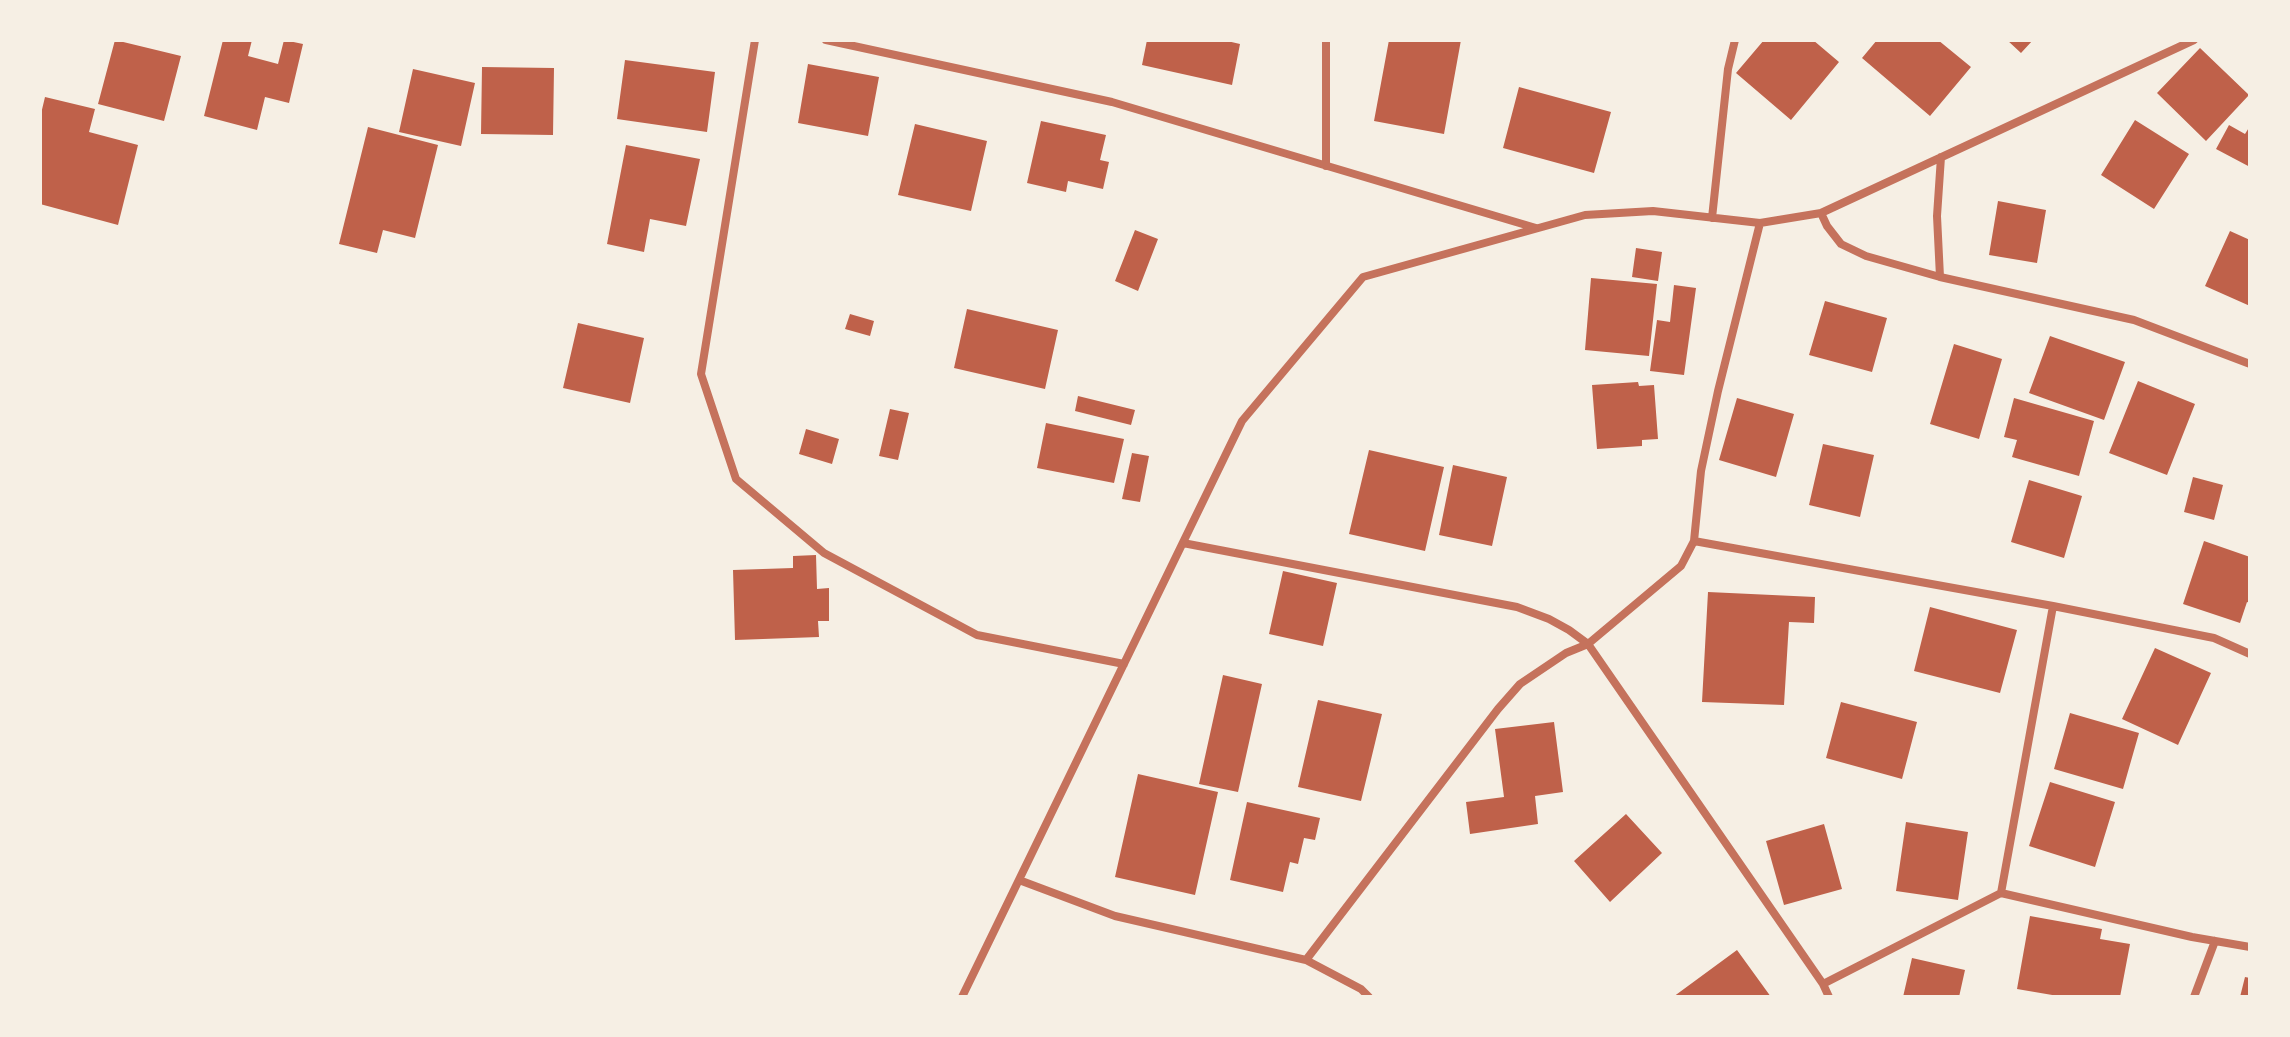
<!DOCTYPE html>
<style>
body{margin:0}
#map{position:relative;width:2290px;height:1037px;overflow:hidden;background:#f6efe4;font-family:Lato,sans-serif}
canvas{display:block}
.frame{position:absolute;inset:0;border:42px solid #f6efe4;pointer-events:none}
</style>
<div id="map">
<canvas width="2290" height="1037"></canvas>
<div class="frame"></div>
</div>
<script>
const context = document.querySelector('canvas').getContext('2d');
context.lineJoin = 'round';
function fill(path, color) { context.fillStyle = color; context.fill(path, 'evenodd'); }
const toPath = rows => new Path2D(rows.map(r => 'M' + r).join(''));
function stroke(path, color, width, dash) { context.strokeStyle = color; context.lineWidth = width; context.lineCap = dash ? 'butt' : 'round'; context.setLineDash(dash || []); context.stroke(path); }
const building = toPath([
 [115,40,181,56,164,121,98,104],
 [223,40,252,40,248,56,278,64,284,40,303,44,289,103,265,97,257,130,204,116],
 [1147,40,1223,40,1240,44,1232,85,1142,65],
 [1389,40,1461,40,1444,134,1374,121],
 [1764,40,1813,40,1839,62,1791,120,1736,73],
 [1877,40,1938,40,1971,67,1930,116,1862,58],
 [2007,40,2033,40,2021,53],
 [2200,48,2249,95,2206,141,2157,93],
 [625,60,715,72,707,132,617,119],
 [808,64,879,77,868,136,798,123],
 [482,67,554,68,553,135,481,134],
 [413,69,475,83,461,146,399,132],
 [1519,87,1611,112,1594,173,1503,148],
 [45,97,95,109,89,132,138,145,118,225,40,204,40,118],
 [2135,120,2189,154,2154,209,2101,175],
 [1041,121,1106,135,1100,160,1109,162,1103,189,1068,181,1066,192,1027,183],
 [915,124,987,141,971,211,898,195],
 [2229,125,2245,134,2250,126,2250,167,2216,149],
 [368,127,438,145,415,238,383,230,377,253,339,244],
 [626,145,700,159,686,226,650,219,644,252,607,244],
 [1998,201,2046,210,2037,263,1989,255],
 [1135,230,1158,239,1138,291,1115,281],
 [2230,231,2250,240,2250,306,2205,286],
 [1636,248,1662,252,1658,281,1632,277],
 [1591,278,1657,284,1649,356,1585,350],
 [1674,285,1696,288,1684,375,1650,371,1657,320,1670,322],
 [1825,301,1887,318,1872,372,1809,355],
 [967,309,1058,330,1045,389,954,368],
 [850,314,874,321,870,336,845,329],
 [578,323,644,338,630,403,563,388],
 [2050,336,2125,362,2104,420,2029,393],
 [1954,344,2002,359,1979,439,1930,424],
 [2138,381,2195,404,2167,475,2109,453],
 [1638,382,1639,386,1654,385,1658,439,1642,440,1642,446,1597,449,1592,385],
 [1078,396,1135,410,1131,425,1075,411],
 [1737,398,1794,414,1776,477,1719,460],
 [2014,398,2094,421,2079,476,2012,457,2017,440,2004,437],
 [890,409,909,413,898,460,879,456],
 [1046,423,1124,439,1114,483,1037,468],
 [806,429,839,439,832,464,799,454],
 [1823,444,1874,455,1860,517,1809,505],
 [1369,450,1444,467,1425,551,1349,534],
 [1132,453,1149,456,1140,502,1122,499],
 [1453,465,1507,477,1492,546,1439,535],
 [2193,477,2223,485,2214,520,2184,512],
 [2029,480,2082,496,2064,558,2011,542],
 [2204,541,2250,557,2250,603,2247,602,2240,623,2183,604],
 [816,555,817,589,829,588,829,621,818,621,819,637,735,640,733,570,793,568,793,556],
 [1283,571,1337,583,1323,646,1269,634],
 [1708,592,1815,597,1814,623,1789,622,1784,705,1702,702],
 [1930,607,2017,630,2000,693,1914,671],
 [2155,648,2211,673,2178,745,2122,719],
 [1223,675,1262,684,1238,792,1199,784],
 [1318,700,1382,714,1361,801,1298,787],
 [1841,702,1917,722,1902,779,1826,758],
 [2070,713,2139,733,2123,789,2054,769],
 [1554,722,1563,792,1535,796,1538,824,1470,834,1466,802,1504,797,1495,729],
 [1138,774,1218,792,1195,895,1115,877],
 [2050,782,2115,802,2095,867,2029,846],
 [1247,802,1320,818,1315,840,1304,838,1298,864,1290,862,1283,892,1230,880],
 [1626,814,1662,853,1610,902,1574,861],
 [1906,822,1968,832,1958,900,1896,891],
 [1824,824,1842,889,1784,905,1766,841],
 [2030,916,2102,929,2100,939,2130,944,2120,997,2064,997,2017,989],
 [1737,950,1771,997,1673,997],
 [1912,958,1965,970,1959,997,1903,997],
 [2245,977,2250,978,2250,997,2240,997]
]);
const minor = toPath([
 [755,40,701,374,736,479,824,553,977,635,1124,664],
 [826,40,1112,102,1536,228],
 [1326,166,1326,40],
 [1821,213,1827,226,1841,244,1866,256,1940,277,2134,320,2250,364],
 [1712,218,1728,69,1735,40],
 [1940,277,1937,216,1941,157],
 [1694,541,2053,606,2001,893],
 [1183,543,1517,607,1549,619,1569,630,1588,644,1823,984,1829,997],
 [2053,606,2214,638,2250,654],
 [1019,880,1115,916,1306,960,1361,989,1369,997],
 [1306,960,1498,709,1520,684,1566,653,1588,644,1681,566,1694,541,1701,471,1718,391,1760,223],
 [1823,984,2001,893,2192,937,2250,947],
 [962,997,1242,421,1363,277,1585,215,1653,211,1760,223,1821,213,2194,40],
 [2194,997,2215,941]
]);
fill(building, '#bf614a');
stroke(minor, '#c5725c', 8);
</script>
